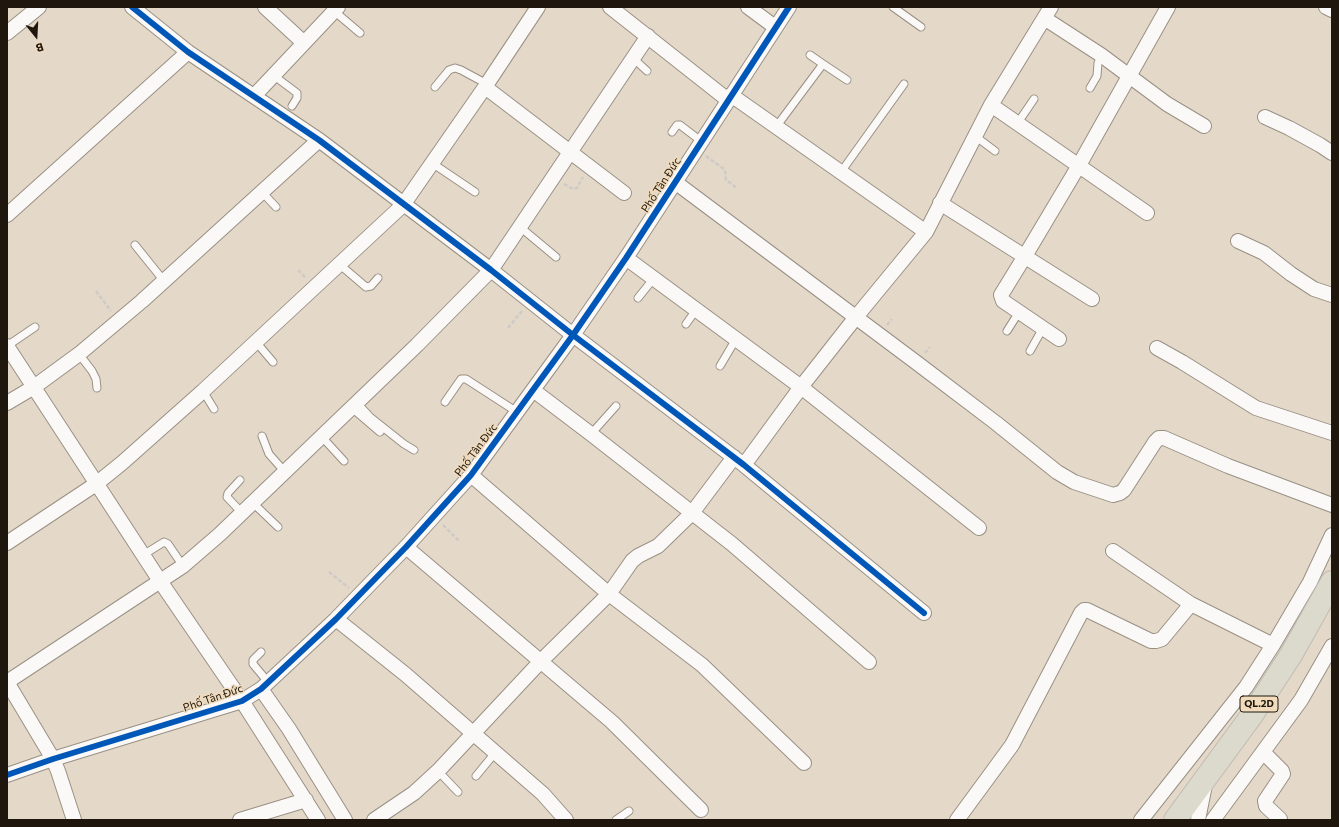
<!DOCTYPE html>
<meta charset="utf-8">
<style>
body{margin:0}
#map{position:relative;width:1339px;height:827px;overflow:hidden;background:#e4d9c9;font-family:Commissioner,sans-serif}
canvas{display:block}
.frame{position:absolute;inset:0;border:8px solid #1f170d;pointer-events:none}
.north{position:absolute;left:16px;top:16px;width:40px;height:40px;-webkit-text-stroke:3px #f0dbbd;paint-order:stroke;rotate:162deg;font-size:11px;font-weight:700;line-height:16px;text-align:center;color:#1f170d}
.north::after{content:'';display:block;margin:auto;width:14px;height:18px;background:#1f170d;clip-path:polygon(50% 0,100% 100%,50% 72%,0 100%)}
</style>
<div id="map">
<canvas width="1339" height="827"></canvas>
<div class="frame"></div>
<div class="north">B</div>
</div>
<script>
const context = document.querySelector('canvas').getContext('2d');
context.lineJoin = 'round';
const toPath = rows => new Path2D(rows.map(r => 'M' + r).join(''));
function stroke(path, color, width, dash) { context.strokeStyle = color; context.lineWidth = width; context.lineCap = dash ? 'butt' : 'round'; context.setLineDash(dash || []); context.stroke(path); }
function write(font, color, halo, rows, align = 'center') {
  context.font = font + ' Commissioner,sans-serif'; context.lineWidth = 3; context.setLineDash([]); context.textBaseline = 'middle'; context.strokeStyle = halo; context.fillStyle = color; for (const [text, x, y, turn = 0] of rows) {
    context.save(); context.translate(x, y); context.rotate((+turn || 0) * Math.PI / 180); context.textAlign = isNaN(turn) ? turn : align; if (halo) context.strokeText(text, 0, 0); context.fillText(text, 0, 0); context.restore();
  }
}
const path = toPath([
 [706,156,725,170,726,180,737,188],
 [564,184,573,189,577,188,583,177],
 [298,270,306,278],
 [96,291,111,311],
 [887,325,892,319],
 [508,328,522,311],
 [925,353,930,347],
 [443,525,459,541],
 [329,572,349,588]
]);
const lane = toPath([
 [893,7,921,27],
 [334,11,360,33],
 [810,55,823,64],
 [633,58,647,71],
 [273,75,297,93,297,98,292,106],
 [435,87,449,70,455,68,461,70,487,84],
 [1090,88,1097,76,1098,63,1101,55],
 [1017,124,1034,99],
 [776,127,823,64,847,80],
 [672,132,677,125,680,125,701,141],
 [975,136,995,151],
 [432,163,475,192],
 [841,172,904,84],
 [262,192,276,207],
 [520,227,556,257],
 [135,245,164,281],
 [339,264,366,287,371,286,378,278],
 [638,298,654,278],
 [686,324,696,310],
 [1007,331,1019,312],
 [256,342,273,362],
 [7,346,35,327],
 [1030,351,1043,328],
 [79,354,92,371,96,379,97,388],
 [720,366,736,339],
 [203,391,214,409],
 [445,402,461,379,466,379,517,412],
 [357,403,370,417,404,444,414,450],
 [352,408,380,432],
 [591,434,616,406],
 [262,436,269,454,285,472],
 [322,437,344,461],
 [240,480,228,493,227,497,242,513],
 [253,503,278,527],
 [143,555,164,542,168,544,183,566],
 [261,652,253,660,253,664,268,682],
 [438,771,458,792],
 [476,776,495,753],
 [616,820,629,811]
]);
const street = toPath([
 [132,7,188,52,319,140,491,270,573,335,744,465,924,613],
 [265,7,304,43],
 [610,7,728,100],
 [748,7,775,27],
 [1326,7,1332,10],
 [1044,18,1101,55,1167,104,1204,126],
 [7,33,39,7],
 [485,87,624,193],
 [731,95,926,232],
 [254,96,338,7],
 [991,105,1147,213],
 [1265,117,1289,128,1320,145,1332,153],
 [675,182,917,363,996,423,1057,472,1074,482,1113,495,1120,493,1124,490,1155,442,1159,438,1164,438,1228,466,1332,505],
 [940,203,1092,299],
 [7,215,188,52],
 [1238,241,1264,253,1291,274,1314,289,1332,295],
 [626,258,801,387,979,528],
 [1059,339,1003,301,1001,295,1025,256,1078,167,1168,7],
 [7,346,160,581,242,701,318,820],
 [1157,348,1182,362,1256,408,1332,433],
 [533,390,591,434,732,544,869,662],
 [7,403,34,387,79,354,142,301,319,140],
 [744,465,801,387,856,317,926,232,991,105,1051,7],
 [471,475,609,594,702,665,804,763],
 [7,543,96,484,122,463,203,391,403,205,485,87,538,7],
 [406,547,612,722,701,810],
 [1113,551,1191,604,1273,645],
 [336,619,405,674,543,794,566,820],
 [7,682,183,566,220,534,417,345,491,270,648,36],
 [7,682,53,759,58,771,74,820],
 [261,689,289,729,345,820],
 [1263,752,1282,771,1283,774,1265,801,1266,806,1280,819],
 [7,775,53,759,242,701,261,689,336,619,406,547,471,475,573,335,626,258,789,7],
 [240,820,306,800],
 [374,820,414,793,438,771,541,661,609,594,632,561,638,556,658,546,692,513,734,457],
 [957,820,1012,745,1081,613,1084,610,1087,610,1151,641,1156,641,1162,639,1191,604],
 [1141,820,1246,687,1273,645,1310,582,1332,535],
 [1198,820,1205,785],
 [1213,820,1301,700,1332,646]
]);
const primary = toPath([
 [1175,820,1252,715,1291,655,1332,582]
]);
const cycleway = toPath([
 [132,7,188,52,319,140,491,270,573,335,744,465,924,613],
 [7,775,53,759,242,701,261,689,336,619,406,547,471,475,573,335,626,258,789,7]
]);
const shields = [
 [1259,704,38]
];
const shieldNames = [
 ["QL.2D",1259,704]
];
const streetNames = [
 ["Phố Tân Đức",661,185,-57],
 ["Phố Tân Đức",476,450,-53],
 ["Phố Tân Đức",213,698,-19]
];
stroke(lane, '#999084', 9);
stroke(street, '#999084', 16);
stroke(primary, '#c0bab3', 24);
stroke(path, '#cecbc6', 2.5, [4, 2]);
stroke(lane, '#fbf9f7', 7);
stroke(street, '#fbf9f7', 14);
stroke(primary, '#dcdacd', 22);
stroke(cycleway, '#0057b8', 6);
for (const [x, y, w] of shields) { const box = new Path2D(); box.roundRect(x - w / 2, y - 8, w, 16, 3); context.fillStyle = '#f0dbbd'; context.fill(box); stroke(box, '#1f170d', 1); }
write('bold 10px', '#1f170d', null, shieldNames);
write('11px', '#1f170d', '#f0dbbd', streetNames);
</script>
